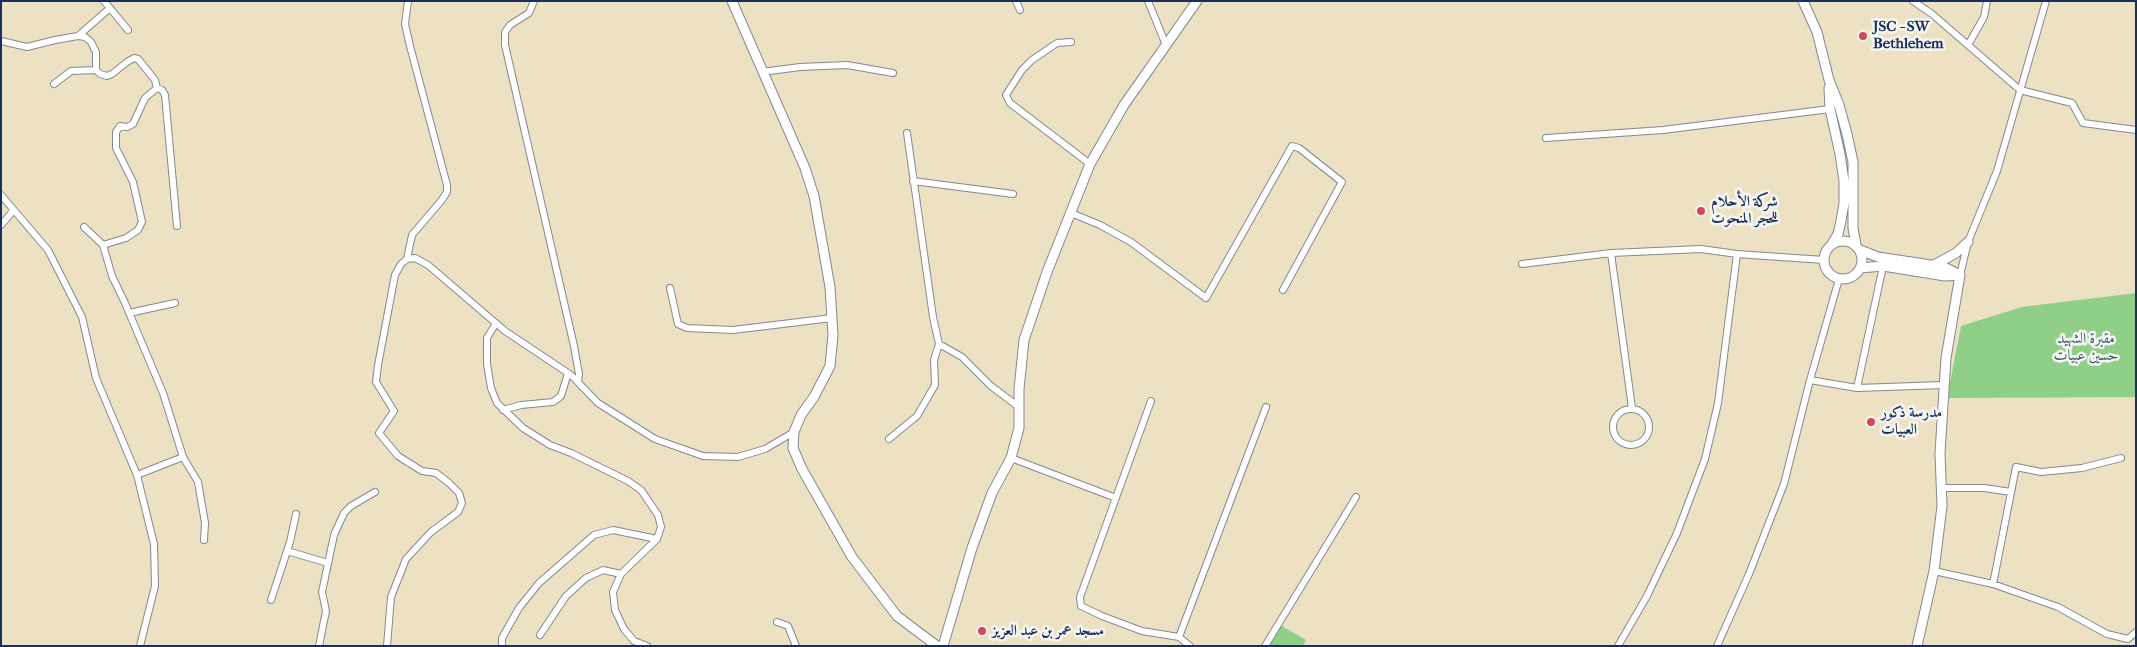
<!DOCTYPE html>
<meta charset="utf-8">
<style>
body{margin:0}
#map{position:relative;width:2137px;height:647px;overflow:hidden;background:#ece1c3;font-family:"IM FELL French Canon",serif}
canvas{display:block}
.frame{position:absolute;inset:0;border:2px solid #1b2f5e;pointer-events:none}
</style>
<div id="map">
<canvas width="2137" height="647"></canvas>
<div class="frame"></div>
</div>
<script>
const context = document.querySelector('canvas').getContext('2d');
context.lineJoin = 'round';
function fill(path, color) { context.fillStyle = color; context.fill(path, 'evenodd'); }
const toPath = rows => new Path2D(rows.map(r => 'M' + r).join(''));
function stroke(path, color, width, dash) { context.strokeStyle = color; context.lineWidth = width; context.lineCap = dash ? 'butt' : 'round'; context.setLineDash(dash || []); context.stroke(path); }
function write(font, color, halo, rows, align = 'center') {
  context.font = font + ' "IM FELL French Canon",Amiri,serif'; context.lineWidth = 5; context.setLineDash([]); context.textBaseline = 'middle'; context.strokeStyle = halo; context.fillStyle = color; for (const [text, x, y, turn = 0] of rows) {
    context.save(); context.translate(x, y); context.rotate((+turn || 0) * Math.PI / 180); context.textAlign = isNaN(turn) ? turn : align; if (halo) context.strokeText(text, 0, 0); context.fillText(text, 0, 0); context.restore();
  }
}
const green = toPath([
 [2136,293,2136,397,1947,398,1961,326,2022,307],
 [1280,625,1306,640,1303,646,1268,646]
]);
const street = toPath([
 [104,1,128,30],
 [534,1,529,13,510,25,505,32,505,45,574,346,579,374,578,382],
 [1016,1,1020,10],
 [1148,1,1166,45],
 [1913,1,1932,14,2020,90,2072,103,2083,123,2136,130],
 [78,36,110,8],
 [1,41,27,47,55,40,78,36,85,37,91,42,96,52,96,70,100,74,107,76,112,74,127,62,134,58,138,59,155,80,157,88],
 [1071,42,1057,43,1032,60,1022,70,1006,95,1010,103,1090,164],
 [1968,45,1984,17,1987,1],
 [762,72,800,67,847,65,893,73],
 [54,84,71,71,96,70],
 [1546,138,1663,130,1830,109],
 [913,181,1013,194],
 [1,195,48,250,82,317,96,378,137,475,154,544,155,586,140,646],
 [1071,213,1100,225,1131,242,1206,298,1292,146,1299,148,1342,182,1283,290],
 [1,225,14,210],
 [84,227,103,245,112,276,125,303,163,393,183,457,198,482,205,523,204,540],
 [103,245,126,238,138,230,142,222,133,182,116,148,116,132,120,126,127,127,133,124,145,98,157,88,162,90,165,95,177,226],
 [1611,253,1632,408],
 [407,259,412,235,441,201,447,192,447,185,410,46,405,24,408,1],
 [1522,264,1611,253,1701,249,1737,254,1824,260],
 [1960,275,1968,242,1997,171,2046,1],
 [670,288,678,324,687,328,733,330,832,318],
 [129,313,175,303],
 [496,323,487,338,487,364,491,388,497,403,523,428,550,445,571,453,628,481,641,490,658,515,661,527,657,539,621,574,613,592,615,610,624,629,634,641,647,646],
 [939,344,962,357,991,386,1019,407],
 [1810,380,1857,388,1944,385],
 [1857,388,1883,266],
 [1151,401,1080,597,1081,606,1102,616,1142,631,1179,637,1190,646],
 '1613 427a18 18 0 1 1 36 0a18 18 0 1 1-36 0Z',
 [503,410,521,405,553,402,561,396,568,373],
 [889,439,917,416,935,385,934,360,939,344,933,317,907,133],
 [1011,458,1116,498],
 [137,475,183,457],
 [1941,488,1984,488,2011,492],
 [287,551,328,563],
 [1934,571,1993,584,2058,607,2107,634,2128,639,2136,632],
 [1993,584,2016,467,2041,472,2082,468,2121,458],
 [271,600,290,542,296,514],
 [777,622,788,626,796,646],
 [540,635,566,596,586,578,603,570,621,574],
 [1179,637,1266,407],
 [319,646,326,611,322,592,334,535,344,513,351,506,375,492],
 [387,646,391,597,406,559,431,532,458,512,462,503,459,493,449,483,436,473,422,471,398,456,379,433,394,411,376,382,378,365,395,275,401,264,407,259,415,258,428,265,505,331,571,375,598,403,655,439,703,456,738,457,765,449,794,432],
 [502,646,502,638,519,608,539,583,594,535,613,530,657,539],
 [1265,646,1356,497],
 [1618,646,1647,596,1677,533,1705,459,1718,403,1737,254],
 [1717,646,1749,574,1784,484,1810,380,1839,279]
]);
const secondary = toPath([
 [732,1,805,168,814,196,830,287,833,335,830,366,814,397,801,415,794,432,793,448,802,469,852,557,897,616,937,646],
 [1803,1,1817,32,1829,80,1839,105,1847,134,1853,162,1853,228,1856,245],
 [1829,88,1830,109,1840,154,1844,181,1844,203,1841,221,1838,234,1832,244],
 '1824 260a19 19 0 1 1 38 0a19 19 0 1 1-38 0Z',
 [1860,250,1878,257,1944,267,1960,275],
 [1934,265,1956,253,1968,242],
 [1860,268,1883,266,1945,276,1959,275],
 [943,646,972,548,992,493,1011,458,1019,428,1019,389,1024,340,1047,272,1090,164,1124,105,1197,1],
 [1917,646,1934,571,1942,506,1940,453,1946,358,1960,275]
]);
const markers = [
 [1863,36,5,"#d1495b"],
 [1701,211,5,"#d1495b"],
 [1871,422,5,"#d1495b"],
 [982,631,5,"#d1495b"]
];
const poiNames = [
 ["JSC - SW",1873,27],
 ["Bethlehem",1873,44],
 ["شركة الأحلام",1711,202],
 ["للحجر المنحوت",1711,219],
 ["مدرسة ذكور",1881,413],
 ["العبيات",1881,430],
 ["مسجد عمر بن عبد العزيز",992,631]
];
const parkNames = [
 ["مقبرة الشهيد",2086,339],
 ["حسين عبيات",2086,356]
];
fill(green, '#8fcf87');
stroke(street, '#848890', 8);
stroke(secondary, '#848890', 11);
stroke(street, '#fff', 6);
stroke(secondary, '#fff', 9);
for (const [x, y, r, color] of markers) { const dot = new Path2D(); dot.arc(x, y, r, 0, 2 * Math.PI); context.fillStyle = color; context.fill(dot); stroke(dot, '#f6f6f2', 2); }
write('bold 15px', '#1b2f5e', '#f6f6f2', poiNames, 'left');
write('15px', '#385768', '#f6f6f2', parkNames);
</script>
